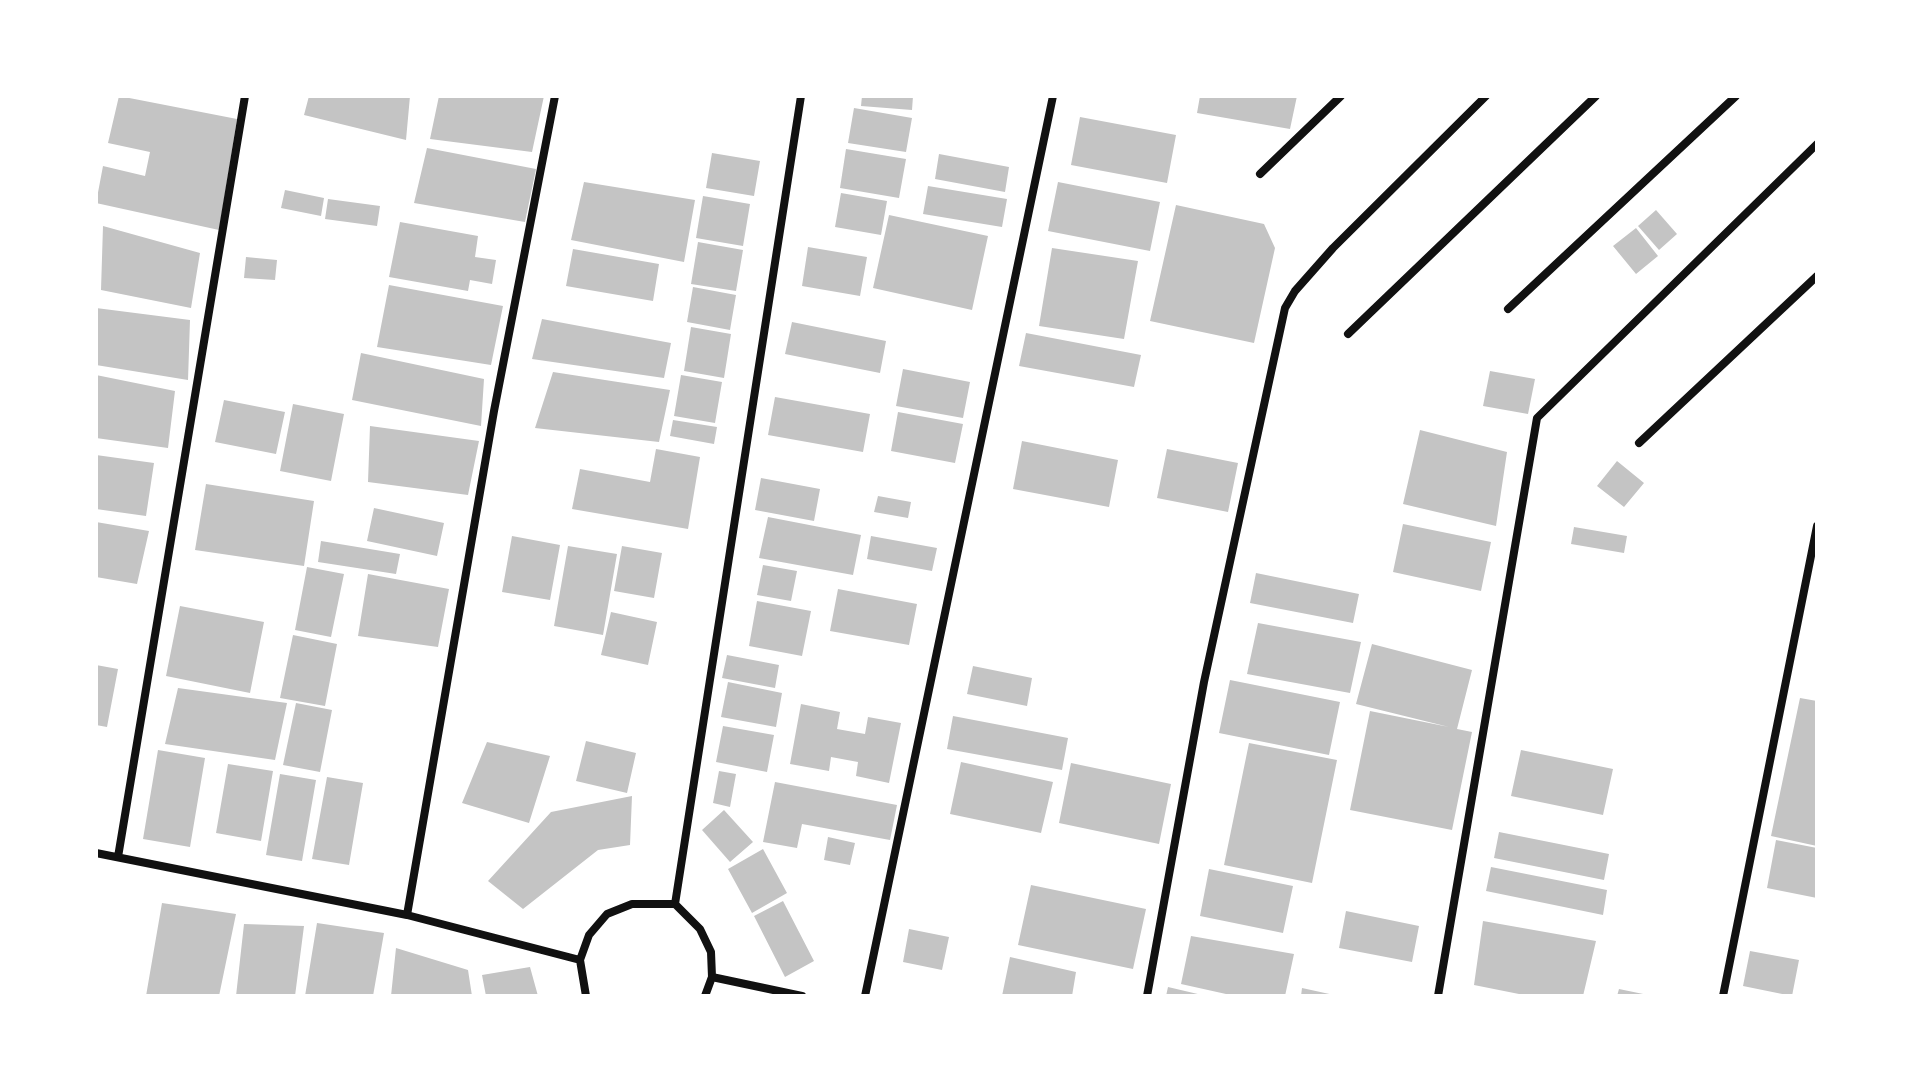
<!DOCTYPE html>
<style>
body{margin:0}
#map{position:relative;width:1913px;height:1092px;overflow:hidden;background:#fff;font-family:"Public Sans",sans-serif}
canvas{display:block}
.frame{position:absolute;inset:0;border:98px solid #fff;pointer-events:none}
</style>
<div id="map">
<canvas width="1913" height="1092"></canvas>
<div class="frame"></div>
</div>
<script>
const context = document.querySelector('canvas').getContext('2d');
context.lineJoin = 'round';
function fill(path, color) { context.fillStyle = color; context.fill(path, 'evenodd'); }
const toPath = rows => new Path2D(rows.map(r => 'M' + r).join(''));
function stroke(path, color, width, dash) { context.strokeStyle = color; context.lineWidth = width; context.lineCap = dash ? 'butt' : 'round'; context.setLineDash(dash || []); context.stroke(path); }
const building = toPath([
 [119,96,237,119,219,230,96,203,103,166,145,176,150,152,108,143],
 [309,96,410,96,406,140,304,115],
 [439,96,544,96,532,152,430,139],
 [862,96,913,96,912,110,861,106],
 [1200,96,1297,96,1290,129,1197,113],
 [854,108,912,118,906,152,848,143],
 [1080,117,1176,135,1167,183,1071,165],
 [427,148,536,169,525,222,414,203],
 [846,149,906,159,899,198,840,188],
 [712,153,760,161,754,196,706,188],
 [939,154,1009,167,1005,192,935,179],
 [584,182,695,200,684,262,571,240],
 [1058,182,1160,202,1150,251,1048,231],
 [928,186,1007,199,1002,227,923,214],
 [285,190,324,198,321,216,281,208],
 [841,193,887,201,881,235,835,227],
 [703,196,750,204,743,246,696,238],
 [328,199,380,206,377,226,325,219],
 [1176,205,1264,224,1275,248,1254,343,1150,321],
 [1656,210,1677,234,1659,250,1638,226],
 [889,215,988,236,972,310,873,288],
 [400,222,478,236,475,257,496,260,492,284,470,280,468,291,389,277],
 [103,226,200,253,191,308,101,290],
 [1636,228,1658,256,1636,274,1613,246],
 [698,242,743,250,736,291,691,284],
 [808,247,867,257,860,296,802,286],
 [1052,248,1138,261,1124,339,1039,326],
 [573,249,659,264,653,301,566,286],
 [246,257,277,260,275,280,244,278],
 [389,285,503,306,491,365,377,347],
 [693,287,736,295,730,330,687,322],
 [96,308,190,320,188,380,96,365],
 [542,319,671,343,664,378,532,359],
 [792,322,886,341,880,373,785,354],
 [691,327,731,334,724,378,684,371],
 [1026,333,1141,355,1134,387,1019,366],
 [361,353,484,379,481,426,352,400],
 [903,369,970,382,963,418,896,406],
 [1490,371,1535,379,1528,414,1483,406],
 [553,372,670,390,659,442,535,428],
 [96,375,175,391,168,448,96,438],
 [681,375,722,382,715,423,674,416],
 [775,397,870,414,863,452,768,435],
 [224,400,285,412,276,454,215,442],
 [293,404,344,414,331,481,280,471],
 [898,412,963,424,955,463,891,451],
 [673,420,717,427,714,444,670,436],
 [370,426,479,441,468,495,368,482],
 [1420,430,1507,452,1496,526,1403,504],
 [1022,441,1118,460,1109,507,1013,489],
 [656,449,700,457,688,529,572,509,580,469,650,482],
 [1167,449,1238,463,1228,512,1157,498],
 [96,455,154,463,146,516,96,509],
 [1617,461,1644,483,1624,507,1597,486],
 [761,478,820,489,814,521,755,510],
 [206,484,314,501,304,566,195,550],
 [878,496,911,502,908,518,874,512],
 [374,508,444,523,437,556,367,541],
 [768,517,861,535,853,575,759,558],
 [96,522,149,531,137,584,96,577],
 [1403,524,1491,542,1481,591,1393,572],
 [1574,527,1627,536,1624,553,1571,544],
 [512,536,560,545,550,600,502,592],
 [871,536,937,548,932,571,867,559],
 [321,541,400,554,396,574,318,562],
 [568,546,617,554,603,635,554,626],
 [622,546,662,553,654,598,614,591],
 [763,565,797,571,791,601,757,595],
 [307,567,344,574,331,637,295,630],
 [1256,573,1359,594,1353,623,1250,603],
 [368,574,449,589,438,647,358,636],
 [838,589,917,604,909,645,830,631],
 [757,601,811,611,802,656,749,646],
 [180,606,264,622,250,693,166,676],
 [611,612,657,622,648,665,601,655],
 [1258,623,1361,642,1350,693,1247,674],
 [293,635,337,644,325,706,280,698],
 [1372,644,1472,670,1457,729,1472,732,1452,830,1350,810,1370,711,1449,727,1356,704],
 [727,655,779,665,775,688,722,678],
 [96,665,118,669,107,727,96,725],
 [973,666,1032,678,1027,706,967,694],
 [1230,680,1340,702,1329,755,1219,733],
 [728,682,782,693,776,727,721,717],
 [178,688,287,703,275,760,165,744],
 [1800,698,1817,701,1817,846,1771,836],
 [296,703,332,710,320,772,283,765],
 [801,704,840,712,837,729,865,734,868,717,901,723,889,783,856,776,858,762,831,757,829,771,790,764],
 [953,716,1068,738,1062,770,947,749],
 [723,726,774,735,767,772,716,762],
 [586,741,636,753,627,793,576,781],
 [487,742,550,756,529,823,462,803],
 [1249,743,1337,760,1312,883,1224,865],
 [158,750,205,758,190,847,143,839],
 [1521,750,1613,769,1603,815,1511,796],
 [961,762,1053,782,1041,833,950,814],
 [1071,763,1171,784,1159,844,1059,823],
 [228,764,273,771,261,841,216,833],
 [719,771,736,774,730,807,713,803],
 [280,774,316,780,302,861,266,855],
 [327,777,363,783,349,865,312,859],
 [775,782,897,805,890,840,802,824,797,848,763,842],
 [632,796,630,845,598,850,523,909,488,881,551,812],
 [724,810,753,842,730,862,702,830],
 [1499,832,1609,854,1604,880,1494,858],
 [828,837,855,843,850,865,824,860],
 [1776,840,1817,848,1817,898,1767,888],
 [763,849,787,893,752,913,728,869],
 [1491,867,1607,890,1603,915,1486,891],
 [1209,869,1293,886,1283,933,1200,916],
 [1031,885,1146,909,1133,969,1018,945],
 [783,901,814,961,785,977,754,916],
 [162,903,236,914,219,996,146,996],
 [1346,911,1419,926,1412,962,1339,948],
 [1483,921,1596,941,1583,996,1529,996,1474,985],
 [317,923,384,933,373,996,305,996],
 [244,924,304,926,295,996,236,996],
 [909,929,949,937,942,970,903,962],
 [1191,936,1294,954,1285,996,1235,996,1181,984],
 [396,948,468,970,472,996,391,996],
 [1750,951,1799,960,1792,996,1743,986],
 [1010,957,1076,972,1072,996,1002,996],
 [530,967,538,996,486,996,482,975],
 [1168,987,1202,995,1202,996,1166,996],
 [1302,988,1334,995,1334,996,1301,996],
 [1619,989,1648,995,1648,996,1617,996]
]);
const minor = toPath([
 [1260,174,1341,96],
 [1508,309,1736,96],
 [1348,334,1596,96],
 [1639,443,1817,276],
 [96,853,407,915,580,960],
 [118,857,245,96],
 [675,904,801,96],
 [407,915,494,411,555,96],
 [712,977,802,996],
 [586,996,580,960,589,935,607,914,632,904,675,904,700,929,711,952,712,977,705,996],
 [865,996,1053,96],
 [1147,996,1204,682,1285,308,1295,291,1333,248,1486,96],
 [1438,996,1537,418,1817,144],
 [1723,996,1817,526]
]);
fill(building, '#c4c4c4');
stroke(minor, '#111', 8);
</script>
